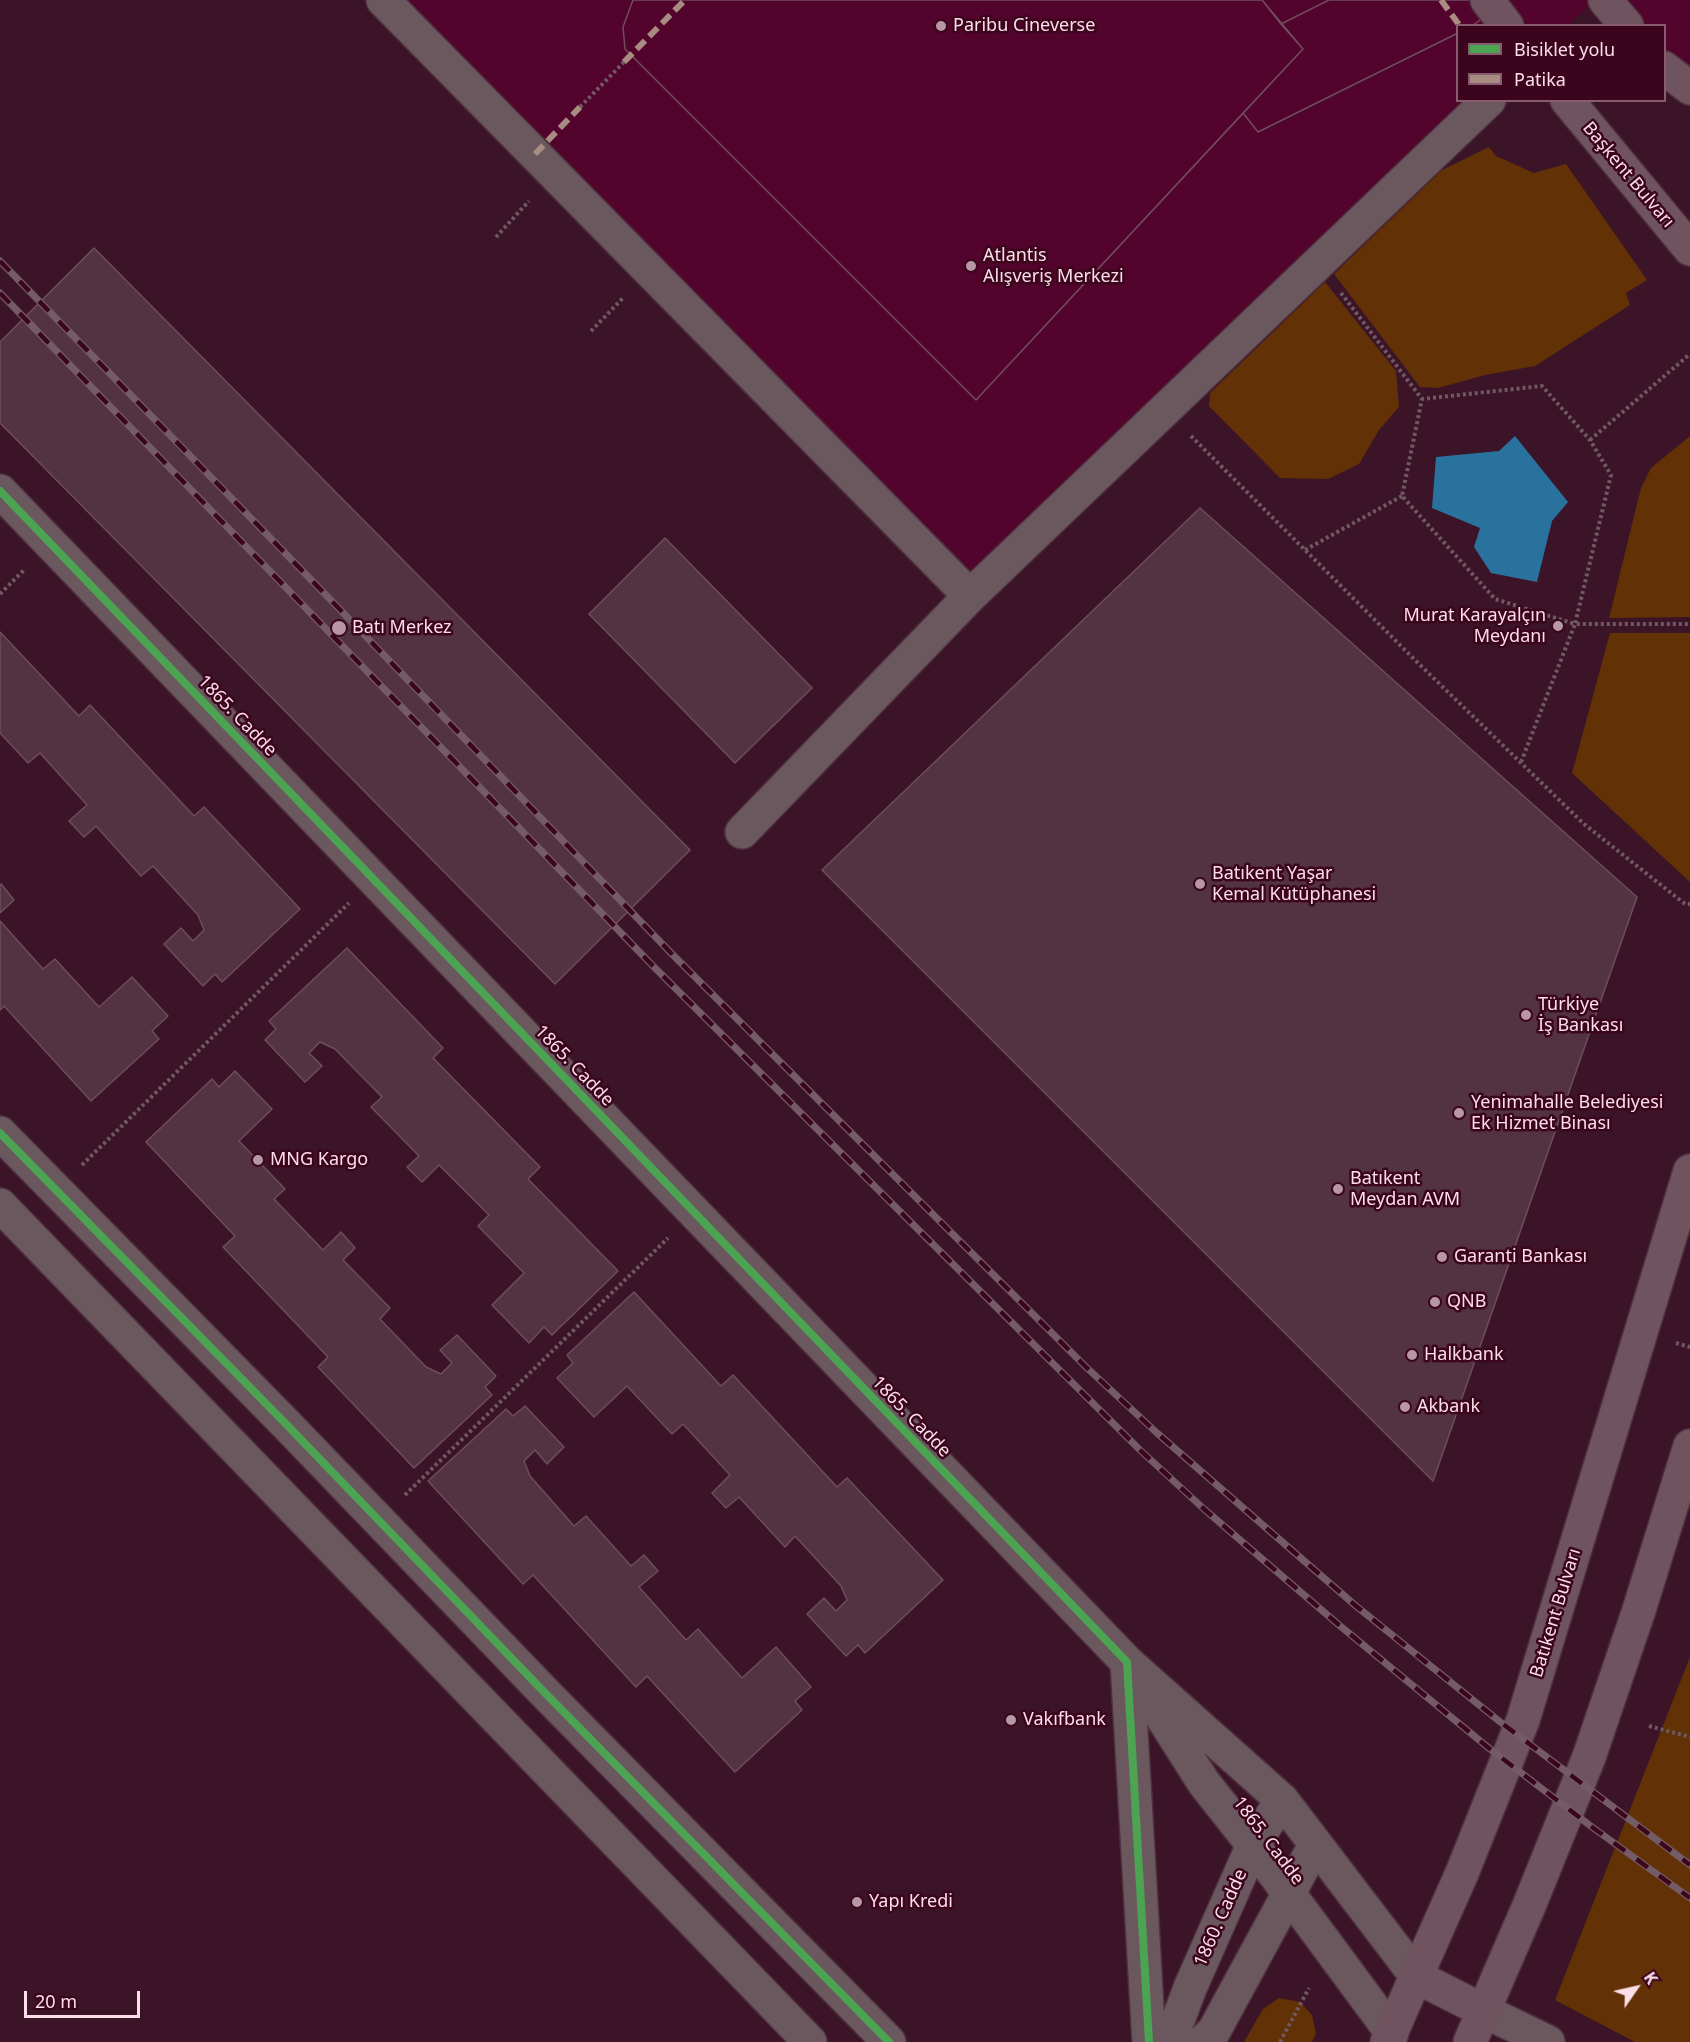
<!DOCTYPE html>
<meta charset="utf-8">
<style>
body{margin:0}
#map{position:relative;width:1690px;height:2042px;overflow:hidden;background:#3c1428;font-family:"Noto Sans",sans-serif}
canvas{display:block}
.legend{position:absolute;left:1456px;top:24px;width:210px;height:78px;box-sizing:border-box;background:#3c051e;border:2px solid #885c6e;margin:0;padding:8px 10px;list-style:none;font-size:18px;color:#fbdee7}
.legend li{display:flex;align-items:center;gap:12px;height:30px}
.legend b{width:30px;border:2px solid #885c6e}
.north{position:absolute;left:1606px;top:1958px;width:60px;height:60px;-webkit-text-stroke:4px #3c051e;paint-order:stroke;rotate:56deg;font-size:16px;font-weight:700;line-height:24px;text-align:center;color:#fbdee7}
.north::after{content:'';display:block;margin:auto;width:21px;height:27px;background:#fbdee7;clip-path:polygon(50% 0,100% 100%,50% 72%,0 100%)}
.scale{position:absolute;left:24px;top:1991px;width:116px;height:27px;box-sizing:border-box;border:3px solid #fbdee7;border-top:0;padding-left:8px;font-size:18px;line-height:21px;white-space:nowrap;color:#fbdee7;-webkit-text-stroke:4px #3c051e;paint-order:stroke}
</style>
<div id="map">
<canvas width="1690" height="2042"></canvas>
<ul class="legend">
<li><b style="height:8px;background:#4ca352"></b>Bisiklet yolu</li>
<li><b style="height:8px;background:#a88b81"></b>Patika</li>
</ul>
<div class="north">K</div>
<div class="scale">20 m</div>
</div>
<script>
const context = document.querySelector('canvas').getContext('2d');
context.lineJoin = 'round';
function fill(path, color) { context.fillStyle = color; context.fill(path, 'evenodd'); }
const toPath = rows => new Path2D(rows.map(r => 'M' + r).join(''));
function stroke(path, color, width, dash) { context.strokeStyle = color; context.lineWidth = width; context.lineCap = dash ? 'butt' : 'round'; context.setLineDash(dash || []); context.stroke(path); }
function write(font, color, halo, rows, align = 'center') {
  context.font = font + ' "Noto Sans",sans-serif'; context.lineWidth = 5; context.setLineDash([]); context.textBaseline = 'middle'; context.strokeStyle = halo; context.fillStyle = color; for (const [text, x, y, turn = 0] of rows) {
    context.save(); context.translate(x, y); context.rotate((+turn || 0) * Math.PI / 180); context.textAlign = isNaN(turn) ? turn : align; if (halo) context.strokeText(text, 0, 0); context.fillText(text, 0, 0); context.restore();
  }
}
const built = toPath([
 [383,0,1595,0,1568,25,1458,26,1458,100,1489,101,970,596],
 [1605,0,1690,0,1690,88,1665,68,1664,26,1627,25]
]);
const green = toPath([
 [1489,147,1496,156,1534,173,1566,164,1647,280,1626,293,1630,305,1535,366,1485,375,1438,388,1420,387,1334,274,1442,170],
 [1325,282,1396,371,1399,407,1379,430,1359,464,1328,479,1280,478,1209,406,1210,393],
 [1690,436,1690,617,1609,618,1641,488,1651,468],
 [1610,633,1690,633,1690,882,1572,773],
 [1690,1657,1690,2042,1635,2042,1555,2000],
 [1279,1998,1300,2002,1312,2015,1316,2034,1312,2042,1244,2042,1263,2009]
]);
const water = toPath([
 [1515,436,1568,502,1552,521,1537,582,1491,573,1474,547,1480,528,1432,508,1436,457,1499,451]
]);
const building = toPath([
 [633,0,1262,0,1281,24,1329,0,1507,0,1472,26,1458,26,1458,33,1258,132,1243,113,976,400,625,49,623,27,633,0],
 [633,0,1262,0,1303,49,976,400,625,49,623,27,633,0],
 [1329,0,1507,0,1472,26,1458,26,1458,33,1258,132,1243,113,1303,49,1281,24,1329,0],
 [94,248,690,850,555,984,0,423,0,342,94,248],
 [1200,508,1637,897,1433,1481,822,870,1200,508],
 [665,538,812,688,735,763,589,614,665,538],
 [0,632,79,716,90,705,194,816,204,807,300,909,222,982,215,974,203,986,164,944,181,928,193,941,204,930,198,915,153,866,141,876,96,826,84,837,69,821,87,805,40,753,28,763,0,733,0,632],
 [1,884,14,900,0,913,0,885,1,884],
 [0,921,43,969,55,959,99,1007,132,977,168,1016,152,1031,159,1039,91,1101,4,1006,0,1010,0,921],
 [347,948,443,1048,433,1058,540,1167,528,1179,618,1271,552,1335,544,1327,529,1343,492,1305,524,1273,478,1226,489,1215,439,1165,422,1182,407,1167,419,1156,371,1107,382,1097,335,1049,320,1042,309,1053,322,1066,305,1082,265,1040,276,1029,269,1021,347,948],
 [235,1071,272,1109,239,1141,285,1189,274,1199,323,1250,341,1232,355,1248,343,1260,390,1308,380,1319,426,1367,441,1374,452,1363,440,1350,457,1335,496,1376,485,1387,492,1395,414,1468,318,1367,328,1357,223,1247,235,1236,146,1142,212,1079,219,1087,235,1071],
 [634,1292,721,1386,733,1375,837,1487,847,1478,943,1580,865,1653,858,1645,846,1656,807,1614,824,1598,836,1611,847,1600,841,1586,795,1536,785,1547,739,1497,726,1508,712,1493,730,1475,683,1424,672,1434,627,1386,594,1417,557,1378,573,1363,567,1355,634,1292],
 [525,1406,564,1447,547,1464,535,1450,524,1461,530,1476,574,1526,586,1516,631,1566,644,1555,658,1571,639,1587,686,1640,698,1629,742,1678,776,1647,811,1687,795,1701,802,1710,735,1772,647,1676,636,1687,533,1575,523,1584,428,1481,506,1409,513,1416,525,1406]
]);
const path = toPath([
 [580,107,624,62],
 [496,237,529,201],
 [1341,293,1422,399,1402,496,1495,599,1575,624,1611,475,1590,440,1542,386,1422,399],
 [591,331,624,297],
 [1191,436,1417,662,1584,824,1685,904,1690,904],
 [1590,440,1690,354],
 [1305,550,1402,496],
 [0,594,24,570],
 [1521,762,1575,624,1690,624],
 [82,1165,349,903],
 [1676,1343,1690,1347],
 [405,1495,668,1238],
 [1649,1726,1690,1737],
 [1280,2042,1309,1988]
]);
const minor = toPath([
 [383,0,970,596],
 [0,491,1127,1662,1149,2042],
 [742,832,970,596,1489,100],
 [0,1133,286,1424,546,1694,889,2042],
 [0,1205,810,2042],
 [1484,2011,1548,2042],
 [1392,2033,1253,1845,1204,1783,1127,1662,1282,1800,1417,1977],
 [1170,2042,1190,1988,1253,1845,1282,1800],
 [1203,2042,1214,2031,1315,1845]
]);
const major = toPath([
 [1487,0,1507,26],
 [1605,0,1627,26],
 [1664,68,1690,88],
 [1567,100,1690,249],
 [1417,1977,1484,2011],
 [1387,2042,1462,1873,1523,1720,1690,1171],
 [1470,2042,1529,1906,1589,1757,1639,1610,1690,1446]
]);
const rail = toPath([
 [0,261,325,594,671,953,1086,1367,1157,1433,1356,1606,1499,1721,1690,1865],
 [0,293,655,968,1140,1450,1204,1509,1339,1625,1490,1749,1592,1827,1690,1898]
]);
const quiet = toPath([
 [1441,0,1460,26],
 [624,62,685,0],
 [535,154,580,107]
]);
const cycleway = toPath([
 [0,491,1127,1662,1149,2042],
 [0,1133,286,1424,546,1694,889,2042]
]);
const markers = [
 [941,26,6,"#b897a4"],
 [971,266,6,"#b897a4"],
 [1558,626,6,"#b897a4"],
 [339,628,8,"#b897a4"],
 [1200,884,6,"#b897a4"],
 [1526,1015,6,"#b897a4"],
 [1459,1113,6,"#b897a4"],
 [258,1160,6,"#b897a4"],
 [1338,1189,6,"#b897a4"],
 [1442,1257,6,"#b897a4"],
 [1435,1302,6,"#b897a4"],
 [1412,1355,6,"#b897a4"],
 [1405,1407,6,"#b897a4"],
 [1011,1720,6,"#b897a4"],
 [857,1902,6,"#b897a4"]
];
const poiNames = [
 ["Paribu Cineverse",953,26],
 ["Atlantis",983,256],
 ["Alışveriş Merkezi",983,277],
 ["Murat Karayalçın",1546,616,"right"],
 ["Meydanı",1546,637,"right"],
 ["Batı Merkez",352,628],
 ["Batıkent Yaşar",1212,874],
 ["Kemal Kütüphanesi",1212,895],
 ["Türkiye",1538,1005],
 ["İş Bankası",1538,1026],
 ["Yenimahalle Belediyesi",1471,1103],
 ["Ek Hizmet Binası",1471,1124],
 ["MNG Kargo",270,1160],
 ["Batıkent",1350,1179],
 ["Meydan AVM",1350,1200],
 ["Garanti Bankası",1454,1257],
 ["QNB",1447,1302],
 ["Halkbank",1424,1355],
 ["Akbank",1417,1407],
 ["Vakıfbank",1023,1720],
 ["Yapı Kredi",869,1902]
];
const streetNames = [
 ["Başkent Bulvarı",1628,175,50],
 ["1865. Cadde",237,716,46],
 ["1865. Cadde",574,1066,46],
 ["1865. Cadde",911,1417,46],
 ["Batıkent Bulvarı",1556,1613,-73],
 ["1865. Cadde",1268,1841,53],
 ["1860. Cadde",1221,1918,-66]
];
fill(built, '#53042c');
fill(green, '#623105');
fill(water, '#2a729e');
fill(building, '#533241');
stroke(building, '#6f4d5c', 1.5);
stroke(minor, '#4f303f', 36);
stroke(major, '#4f303f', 36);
stroke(path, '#6f5963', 4, [3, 3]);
stroke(minor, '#6b585f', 33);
stroke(major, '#6f545f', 33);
stroke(rail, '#745b67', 7);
stroke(rail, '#3c051e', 4.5, [14]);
stroke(quiet, '#a88b81', 6, [12, 6]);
stroke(cycleway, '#4ca352', 8);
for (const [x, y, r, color] of markers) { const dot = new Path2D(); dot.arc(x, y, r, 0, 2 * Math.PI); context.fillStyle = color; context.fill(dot); stroke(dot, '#3c051e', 2); }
write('18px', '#fbdee7', '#3c051e', poiNames, 'left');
write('18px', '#fbdee7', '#3c051e', streetNames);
</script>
